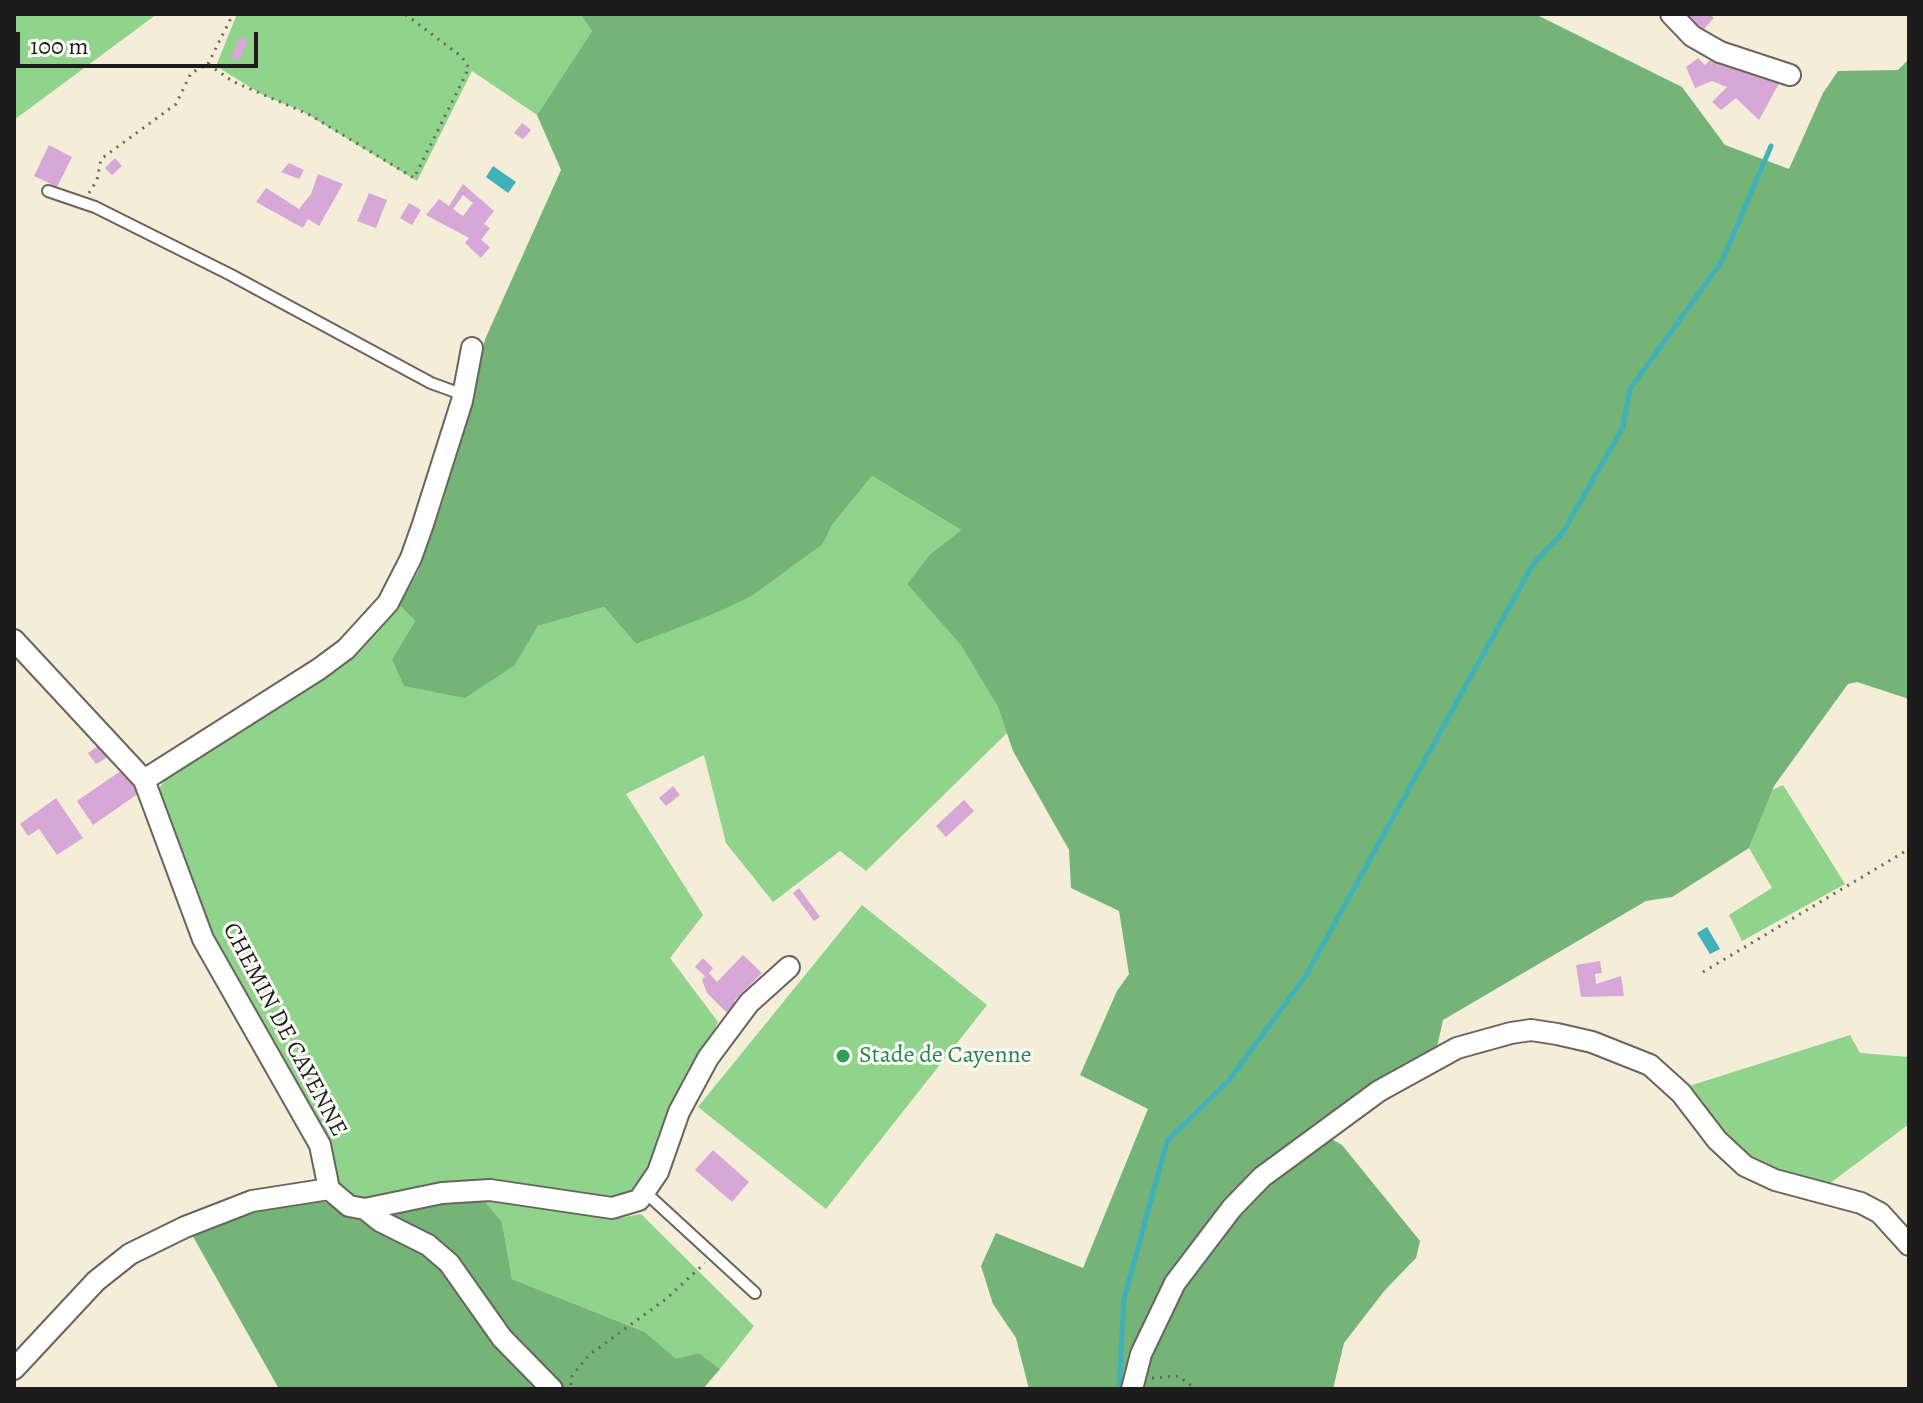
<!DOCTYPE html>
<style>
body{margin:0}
#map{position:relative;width:1923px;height:1403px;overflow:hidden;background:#f4edd8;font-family:Alegreya,serif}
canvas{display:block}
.frame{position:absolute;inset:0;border:16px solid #1c1c1c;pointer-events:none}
.scale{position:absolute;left:16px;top:32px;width:242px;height:36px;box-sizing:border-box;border:4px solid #1c1c1c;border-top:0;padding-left:10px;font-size:24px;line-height:28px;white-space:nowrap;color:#1c1c1c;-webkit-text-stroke:6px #fdfcf7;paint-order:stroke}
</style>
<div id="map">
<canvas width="1923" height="1403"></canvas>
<div class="frame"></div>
<div class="scale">100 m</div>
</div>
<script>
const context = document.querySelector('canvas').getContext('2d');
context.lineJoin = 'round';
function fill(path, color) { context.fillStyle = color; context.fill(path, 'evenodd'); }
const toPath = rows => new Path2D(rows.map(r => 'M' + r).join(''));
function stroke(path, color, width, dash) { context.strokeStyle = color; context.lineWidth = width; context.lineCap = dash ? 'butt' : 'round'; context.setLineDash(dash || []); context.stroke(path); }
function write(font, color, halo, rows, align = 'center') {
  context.font = font + ' Alegreya,serif'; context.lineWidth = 6; context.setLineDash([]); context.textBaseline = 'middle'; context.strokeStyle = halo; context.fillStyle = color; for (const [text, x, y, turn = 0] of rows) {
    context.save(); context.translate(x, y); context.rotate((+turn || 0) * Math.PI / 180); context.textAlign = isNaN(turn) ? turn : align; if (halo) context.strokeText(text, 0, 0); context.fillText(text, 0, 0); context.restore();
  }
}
const green = toPath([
 [14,14,157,14,14,120],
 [237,14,580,14,592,31,537,115,472,71,417,181,302,111,263,95,216,66],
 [872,476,961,530,929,555,907,584,962,645,998,707,1007,733,866,871,840,851,773,902,726,843,704,755,626,794,703,915,670,958,718,1022,640,1189,610,1201,459,1182,363,1200,350,1197,339,1186,332,1160,208,932,159,807,159,789,165,779,334,668,399,605,415,621,392,659,515,665,538,626,604,607,636,644,752,596,822,545,833,524],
 [1783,785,1845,884,1742,941,1729,915,1772,888,1749,848,1772,790],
 [862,905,987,1005,826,1209,698,1107],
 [1850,1035,1860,1053,1909,1057,1909,1124,1829,1184,1757,1165,1740,1155,1686,1087],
 [481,1197,521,1200,614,1219,641,1214,754,1326,720,1369,699,1353,676,1360,645,1332,512,1279,502,1222]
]);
const forest = toPath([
 [580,14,1535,14,1682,87,1725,145,1789,169,1823,93,1838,71,1898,70,1909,59,1909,699,1857,682,1848,684,1774,786,1749,848,1672,897,1646,901,1443,1020,1437,1047,1405,1063,1318,1131,1342,1145,1420,1241,1416,1258,1385,1290,1344,1343,1333,1389,1029,1389,1016,1338,993,1304,981,1266,996,1233,1083,1268,1148,1109,1080,1075,1117,991,1129,974,1119,911,1071,888,1069,850,1013,751,998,707,961,645,907,584,929,555,961,530,872,476,833,524,822,545,752,596,713,614,636,644,604,607,538,626,515,665,465,698,404,686,392,659,415,621,399,605,418,572,444,498,468,390,486,337,561,170,537,115,592,31],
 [481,1197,502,1222,512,1279,645,1332,676,1359,699,1353,720,1369,703,1389,563,1389,530,1360,390,1212],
 [317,1198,415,1249,444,1271,541,1389,279,1389,191,1233,265,1207]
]);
const water = toPath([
 [493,166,516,182,508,193,486,177],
 [1707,927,1720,949,1710,954,1697,933]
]);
const stream = toPath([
 [1119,1389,1124,1299,1167,1141,1229,1080,1305,977,1533,564,1562,534,1623,427,1630,389,1722,261,1771,146]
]);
const building = toPath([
 [1677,14,1710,14,1714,18,1704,29,1710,34,1705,39],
 [240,37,248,40,239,61,231,57],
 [1713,57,1781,80,1759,120,1736,98,1721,110,1712,102,1727,87,1712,81,1695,88,1686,67,1698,58,1705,65],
 [522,123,531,130,523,139,514,133],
 [49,145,72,157,57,187,34,176],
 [115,158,122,166,112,175,105,168],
 [289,163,304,170,299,179,281,172],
 [318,174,343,184,319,226,308,219,303,228,256,202,266,188,299,209,311,194],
 [463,184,494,211,484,224,490,228,481,240,490,247,481,258,465,243,469,238,426,215,439,199,449,206],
 [463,195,473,203,463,216,453,209],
 [369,193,387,200,376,228,357,221],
 [409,203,421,210,412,225,400,218],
 [98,746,108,757,96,764,88,753],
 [122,770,142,791,93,825,77,801],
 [673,786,680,795,666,806,659,798],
 [56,798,83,838,57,855,39,829,28,836,20,824],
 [964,800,974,811,946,837,936,826],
 [799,888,820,917,814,921,793,893],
 [743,955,762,973,734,1001,738,1004,728,1014,707,993,702,980,705,976,695,967,703,958,713,968,709,973,717,982],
 [1600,961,1602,973,1595,974,1596,984,1621,976,1624,996,1581,997,1576,965],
 [713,1150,749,1182,732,1202,695,1170]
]);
const path = toPath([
 [208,64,233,14],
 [89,193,97,180,101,159,176,104,191,73,208,64,232,81,310,115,414,178,469,68,462,57,405,14],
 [1703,972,1909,849],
 [1152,1378,1178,1376,1196,1389],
 [571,1385,572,1376,589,1355,666,1299,705,1263]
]);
const service = toPath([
 [48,191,95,207,231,275,431,383,464,395],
 [646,1193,755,1293]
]);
const minor = toPath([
 [1671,14,1692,36,1720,52,1790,75],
 [14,640,144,780,203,939,320,1145,329,1189,349,1206,365,1209,442,1193,490,1190,612,1208,639,1200,658,1172,679,1112,708,1058,749,1003,789,967],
 [144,780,319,669,346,649,388,603,411,558,423,524,462,401,472,348],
 [365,1209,380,1221,428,1245,449,1263,502,1338,552,1389],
 [14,1369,96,1281,130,1254,185,1227,252,1201,329,1189],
 [1132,1389,1141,1354,1175,1283,1232,1208,1262,1177,1379,1091,1457,1048,1511,1033,1531,1030,1557,1034,1592,1042,1650,1065,1681,1093,1717,1140,1745,1166,1775,1180,1861,1203,1880,1213,1909,1245]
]);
const markers = [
 [843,1056,8,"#2e9e5b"]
];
const streetNames = [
 ["CHEMIN DE CAYENNE",284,1030,62]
];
const leisureNames = [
 ["Stade de Cayenne",859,1056]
];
fill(green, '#90d38b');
fill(forest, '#74b577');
fill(water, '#40b1b9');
stroke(stream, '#40b1b9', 5);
fill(building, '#d7a8d7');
stroke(service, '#68655e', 14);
stroke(minor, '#68655e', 24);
stroke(path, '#68655e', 3, [2, 6]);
stroke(service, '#fff', 10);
stroke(minor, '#fff', 20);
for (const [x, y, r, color] of markers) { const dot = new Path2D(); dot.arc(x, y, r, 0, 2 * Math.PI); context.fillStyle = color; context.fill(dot); stroke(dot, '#fdfcf7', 3); }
write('24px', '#1c1c1c', '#fdfcf7', streetNames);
write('24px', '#27864d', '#fdfcf7', leisureNames, 'left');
</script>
